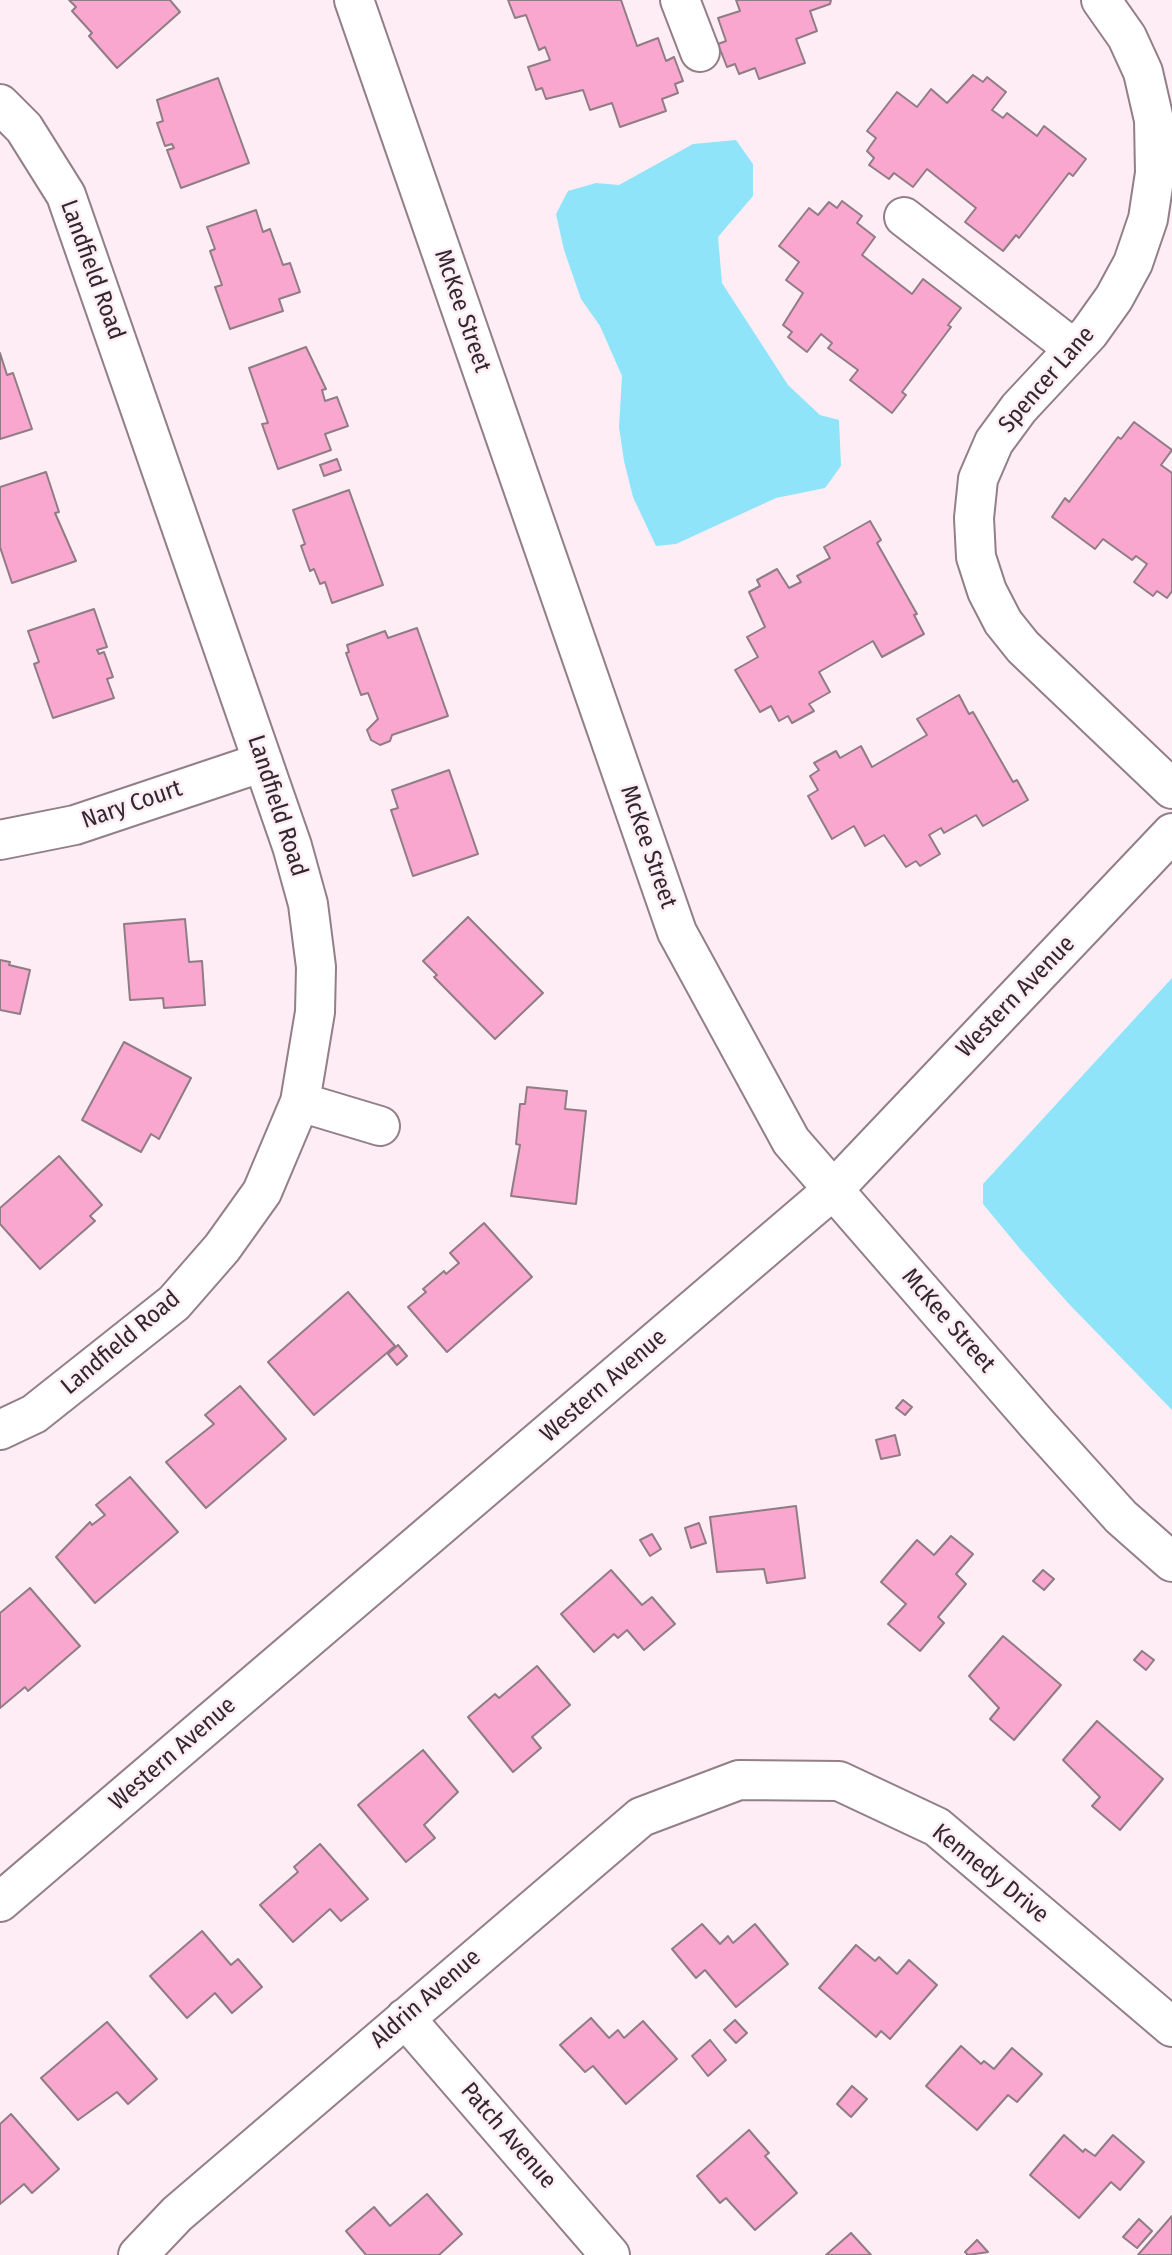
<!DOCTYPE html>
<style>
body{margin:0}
canvas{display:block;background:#feedf4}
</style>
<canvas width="1172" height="2255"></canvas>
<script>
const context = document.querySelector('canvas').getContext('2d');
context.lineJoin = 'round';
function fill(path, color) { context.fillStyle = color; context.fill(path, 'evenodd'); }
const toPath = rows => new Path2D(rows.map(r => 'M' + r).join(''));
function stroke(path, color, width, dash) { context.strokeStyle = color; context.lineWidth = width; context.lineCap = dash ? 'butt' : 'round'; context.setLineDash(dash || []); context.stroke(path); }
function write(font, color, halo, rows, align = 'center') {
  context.font = font + ' "Fira Sans Condensed",sans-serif'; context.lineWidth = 5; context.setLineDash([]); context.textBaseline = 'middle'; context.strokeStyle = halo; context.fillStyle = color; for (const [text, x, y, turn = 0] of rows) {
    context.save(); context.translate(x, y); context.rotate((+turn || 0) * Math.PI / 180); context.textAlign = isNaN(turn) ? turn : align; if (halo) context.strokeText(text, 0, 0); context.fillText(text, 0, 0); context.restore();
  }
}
const water = toPath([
 [736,140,753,164,753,196,718,237,722,283,788,385,820,415,839,420,841,466,825,488,776,498,676,544,656,546,633,497,624,461,619,427,622,376,600,326,581,299,564,250,556,214,568,191,596,183,619,185,693,144],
 [1172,978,1172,1410,1069,1304,1021,1250,983,1204,983,1184]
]);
const building = toPath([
 [69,0,170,0,180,12,117,68,89,36,92,33,72,11,76,7,69,0],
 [508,0,621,0,637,46,658,38,666,61,674,57,683,81,675,84,678,93,662,99,666,111,620,127,612,103,590,110,583,90,546,99,542,88,536,90,528,67,550,60,545,47,539,50,526,15,515,18,508,0],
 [736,0,831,0,830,4,810,11,817,31,796,39,805,63,759,79,755,68,739,74,735,64,727,67,718,44,726,41,718,18,740,11,736,0],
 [973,75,983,82,987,77,1006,92,992,110,1003,118,1007,113,1037,136,1044,126,1086,159,1073,176,1069,173,1019,238,1016,235,1003,251,965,222,976,208,927,169,913,187,894,173,889,179,869,165,874,158,867,151,876,138,867,131,897,92,917,107,931,89,947,103,973,75],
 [218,78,249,163,181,188,167,150,174,148,172,144,165,146,157,123,163,121,157,100,218,78],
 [842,201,862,216,857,223,875,237,862,255,912,294,923,279,961,308,948,325,951,327,902,392,906,395,892,413,850,380,858,370,828,348,832,343,821,334,807,352,788,337,792,332,783,325,803,293,786,280,799,262,779,246,809,208,818,215,829,202,837,208,842,201],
 [256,210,263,232,270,229,283,265,290,263,300,292,279,299,283,311,230,329,215,287,222,285,210,251,215,249,207,227,256,210],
 [306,347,326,389,322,390,325,401,337,397,348,426,325,434,331,450,278,469,262,424,268,423,249,368,306,347],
 [0,353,7,375,13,373,32,429,0,439,0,353],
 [1134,422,1172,450,1161,465,1172,473,1172,591,1167,598,1157,591,1153,596,1134,582,1147,564,1136,556,1132,560,1103,539,1095,549,1052,517,1065,498,1069,502,1118,437,1121,439,1134,422],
 [337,459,341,470,324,476,320,465,337,459],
 [46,472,59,512,55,513,76,561,12,583,0,547,0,487,46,472],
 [349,490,383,585,332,603,325,582,320,584,314,569,310,571,301,546,305,544,293,510,349,490],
 [870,521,881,540,877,543,917,614,914,615,924,634,882,657,873,641,819,672,830,692,809,704,814,711,792,723,788,716,779,721,771,706,760,712,735,670,758,657,747,637,765,627,749,592,760,586,757,580,777,569,789,588,801,582,797,576,830,558,824,547,870,521],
 [94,609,107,647,97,650,99,654,104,652,113,677,107,679,114,698,53,718,34,664,39,662,28,631,94,609],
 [417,628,448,716,392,735,390,741,380,745,371,740,367,730,378,719,368,693,361,695,346,653,349,652,347,645,385,631,388,638,417,628],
 [959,695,969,714,973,712,1013,782,1017,780,1028,800,983,826,976,815,944,833,941,828,929,835,940,854,920,866,916,861,906,867,884,835,865,846,854,826,832,839,808,796,818,790,810,776,819,770,814,763,836,751,840,758,861,746,872,767,927,735,917,719,959,695],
 [449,770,478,854,413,876,391,810,398,808,392,790,449,770],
 [468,917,543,993,495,1039,434,977,437,975,423,961,468,917],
 [185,919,189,962,202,961,205,1005,164,1008,163,998,130,1000,124,924,185,919],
 [0,960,10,962,9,965,30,970,20,1014,0,1010,0,960],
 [124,1042,191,1078,159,1139,151,1134,141,1152,82,1120,124,1042],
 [527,1087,567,1091,565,1109,586,1111,576,1204,511,1196,520,1145,516,1144,520,1104,525,1104,527,1087],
 [59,1156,102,1205,90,1216,95,1221,40,1269,0,1224,0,1208,59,1156],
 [484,1223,532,1277,447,1352,408,1307,426,1292,423,1289,444,1271,446,1274,459,1263,450,1253,484,1223],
 [348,1292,395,1346,314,1415,268,1362,348,1292],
 [398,1345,407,1356,397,1365,388,1354,398,1345],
 [240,1386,286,1439,206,1508,166,1462,214,1424,205,1415,240,1386],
 [903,1400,912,1407,905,1415,896,1408,903,1400],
 [895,1435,900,1455,881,1459,876,1440,895,1435],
 [130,1477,178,1532,95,1603,56,1557,90,1522,92,1525,105,1515,96,1505,130,1477],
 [796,1506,805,1578,767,1583,764,1569,717,1572,710,1517,796,1506],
 [699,1523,706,1543,691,1548,685,1528,699,1523],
 [652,1534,661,1549,650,1556,640,1540,652,1534],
 [951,1536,973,1554,956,1574,966,1584,938,1617,944,1623,920,1651,888,1624,906,1604,881,1582,917,1540,934,1555,951,1536],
 [611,1570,642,1605,652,1597,675,1624,644,1650,627,1630,618,1638,614,1634,594,1652,561,1614,611,1570],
 [1043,1570,1054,1579,1044,1590,1033,1581,1043,1570],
 [30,1588,80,1646,28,1691,25,1687,0,1708,0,1613,30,1588],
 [1003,1636,1061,1685,1014,1740,990,1719,999,1708,969,1676,1003,1636],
 [1142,1651,1154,1660,1146,1670,1134,1660,1142,1651],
 [537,1666,570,1705,532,1737,541,1748,513,1772,468,1717,495,1694,499,1698,537,1666],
 [1097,1721,1163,1779,1120,1830,1092,1806,1100,1797,1063,1760,1097,1721],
 [423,1750,458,1792,424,1825,435,1838,406,1862,358,1805,423,1750],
 [320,1844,368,1899,341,1921,330,1909,293,1942,260,1905,298,1872,294,1867,320,1844],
 [702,1924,720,1944,728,1936,733,1943,755,1924,788,1964,736,2007,705,1970,696,1978,672,1949,702,1924],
 [202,1931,231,1965,238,1959,262,1987,232,2013,215,1993,187,2018,150,1976,202,1931],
 [856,1945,875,1961,879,1957,897,1974,909,1960,937,1985,890,2039,881,2031,876,2037,819,1988,856,1945],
 [591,2018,609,2038,618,2030,624,2038,643,2021,677,2059,626,2104,593,2066,585,2072,560,2045,591,2018],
 [735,2020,747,2033,736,2043,724,2030,735,2020],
 [107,2022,157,2079,128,2104,117,2092,78,2120,41,2078,107,2022],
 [710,2040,726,2060,708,2076,692,2056,710,2040],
 [961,2046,981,2064,984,2061,994,2069,1012,2048,1042,2074,1017,2102,1008,2095,977,2130,926,2086,961,2046],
 [852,2086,867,2099,851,2117,837,2104,852,2086],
 [11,2114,59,2169,32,2193,24,2184,0,2204,0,2124,11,2114],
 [749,2130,769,2153,765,2156,797,2193,755,2230,726,2198,720,2203,697,2176,749,2130],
 [1064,2135,1083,2152,1085,2149,1095,2156,1113,2135,1144,2162,1120,2190,1111,2182,1079,2218,1030,2175,1064,2135],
 [427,2194,462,2234,439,2255,366,2255,346,2231,374,2207,390,2226,427,2194],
 [1172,2216,1172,2255,1138,2255,1172,2216],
 [1139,2219,1152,2231,1137,2248,1123,2237,1139,2219],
 [851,2233,871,2255,826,2255,851,2233],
 [977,2240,988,2252,968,2255,965,2252,977,2240]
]);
const minor = toPath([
 [354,0,677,932,791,1141,1038,1425,1121,1517,1172,1562],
 [680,0,700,52],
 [1101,0,1127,37,1143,72,1154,120,1155,173,1148,219,1133,263,1114,298,1089,333,1019,408,994,442,978,479,974,518,976,557,987,591,1003,622,1023,647,1172,789],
 [0,104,24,128,66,195,292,846,308,904,316,967,315,1012,300,1102,262,1192,222,1248,174,1303,34,1414,0,1430],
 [904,217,1074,349],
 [0,840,75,825,263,762],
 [300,1102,380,1126],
 [0,1902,834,1189,1172,833],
 [405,2018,610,2255],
 [138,2255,177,2214,641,1817,739,1780,839,1781,937,1827,1172,2027]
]);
const streetNames = [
 ["Landfield Road",92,270,70],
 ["McKee Street",462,311,71],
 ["Spencer Lane",1047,380,-49],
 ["Nary Court",132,805,-19],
 ["Landfield Road",277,806,72],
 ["McKee Street",648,847,71],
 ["Western Avenue",1016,997,-46],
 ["McKee Street",948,1321,49],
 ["Landfield Road",121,1343,-40],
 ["Western Avenue",604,1386,-41],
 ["Western Avenue",173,1754,-41],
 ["Kennedy Drive",990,1874,39],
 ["Aldrin Avenue",426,1999,-41],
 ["Patch Avenue",508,2136,49]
];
fill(water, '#90e4f9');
fill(building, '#f9a7ce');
stroke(building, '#8f7c84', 2);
stroke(minor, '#927f87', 42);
stroke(minor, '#fff', 38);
write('24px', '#30282c', '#feedf4', streetNames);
</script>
